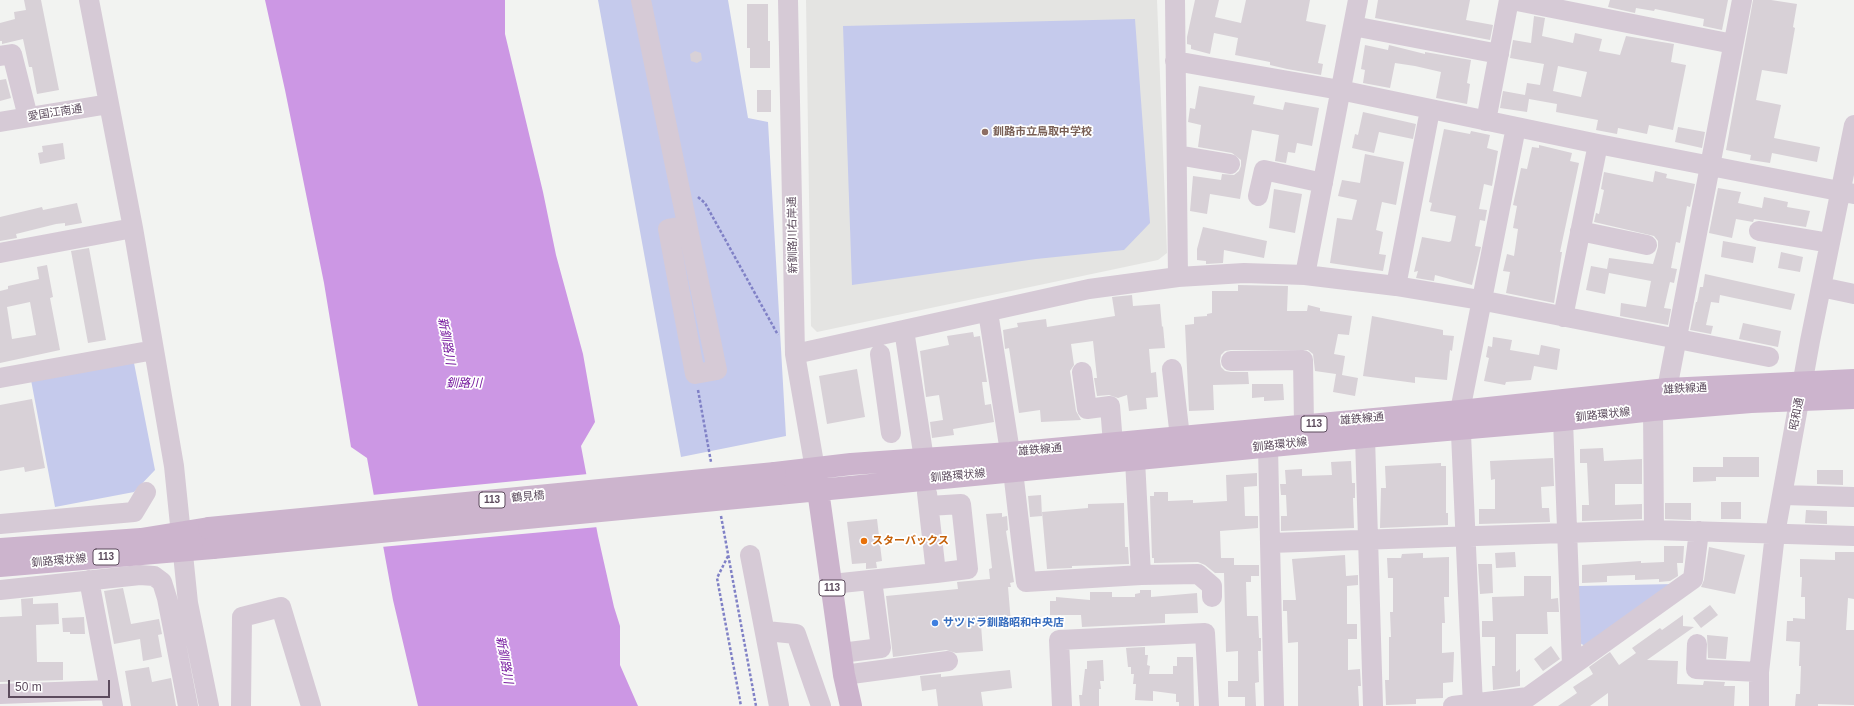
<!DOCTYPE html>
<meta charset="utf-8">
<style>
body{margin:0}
#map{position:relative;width:1854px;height:706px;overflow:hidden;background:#f2f3f1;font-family:Arial,sans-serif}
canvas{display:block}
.scale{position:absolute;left:8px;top:680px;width:102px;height:18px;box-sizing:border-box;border:2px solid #5c4b5d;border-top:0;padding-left:5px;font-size:12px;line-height:14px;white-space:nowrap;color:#5c4b5d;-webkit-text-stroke:3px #fff;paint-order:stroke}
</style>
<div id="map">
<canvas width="1854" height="706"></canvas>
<div class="scale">50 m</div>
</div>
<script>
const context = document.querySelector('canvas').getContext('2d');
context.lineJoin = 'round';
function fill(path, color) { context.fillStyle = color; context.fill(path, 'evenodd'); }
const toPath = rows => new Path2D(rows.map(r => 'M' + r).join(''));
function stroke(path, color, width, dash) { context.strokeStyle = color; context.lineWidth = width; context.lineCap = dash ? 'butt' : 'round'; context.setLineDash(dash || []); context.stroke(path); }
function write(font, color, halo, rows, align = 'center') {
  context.font = font + ' Arial,"Noto Sans JP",sans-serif'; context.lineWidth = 3.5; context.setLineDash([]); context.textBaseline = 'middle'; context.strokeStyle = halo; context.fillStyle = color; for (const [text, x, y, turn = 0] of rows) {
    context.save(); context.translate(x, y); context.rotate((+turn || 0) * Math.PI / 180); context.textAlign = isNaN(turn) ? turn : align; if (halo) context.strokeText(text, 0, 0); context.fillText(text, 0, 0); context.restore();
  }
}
const education = toPath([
 [806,0,1157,0,1167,253,1158,260,817,332,811,326]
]);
const green = toPath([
 [598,0,728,0,748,118,768,122,786,436,681,457],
 [1135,19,1150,223,1124,250,1036,259,852,285,843,26],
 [134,363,155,470,134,492,55,507,31,380],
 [1673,584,1587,647,1576,641,1579,586]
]);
const water = toPath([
 [265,0,505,0,505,34,543,192,556,255,583,354,595,422,581,446,598,536,614,607,620,626,620,665,638,706,418,706,393,600,367,458,351,447,324,283,285,90]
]);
const pier = toPath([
 [588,474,598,527,381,547,372,495]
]);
const building = toPath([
 [24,0,41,0,59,90,37,94,32,67,29,67,23,39,2,44,2,41,0,41,0,23,15,19,14,12,26,10],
 [1195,0,1219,0,1215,17,1241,23,1246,0,1310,0,1306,21,1326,25,1318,63,1323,64,1321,75,1287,69,1270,65,1270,62,1235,55,1238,38,1214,33,1210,54,1191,49,1191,45,1187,44,1187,37],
 [1378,0,1470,0,1466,20,1493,25,1490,40,1375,18],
 [1610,0,1728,0,1722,30,1703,26,1704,19,1655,9,1654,11,1636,8,1635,13,1608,7],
 [1753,0,1771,0,1797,4,1793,27,1795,28,1787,74,1762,70,1756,100,1781,105,1774,138,1820,147,1817,162,1772,153,1770,163,1750,160,1751,155,1726,150],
 [747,4,768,4,768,41,770,41,770,68,750,68,750,48,747,48],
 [1534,16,1545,18,1542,36,1573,43,1575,33,1602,39,1599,51,1620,55,1626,36,1674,44,1671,62,1686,65,1673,130,1649,125,1647,134,1618,128,1617,134,1596,130,1598,120,1556,112,1557,104,1529,99,1527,112,1500,108,1503,91,1525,95,1527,83,1540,85,1544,64,1510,58,1513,40,1531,43],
 [1558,66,1587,72,1581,97,1553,91],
 [1365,45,1388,50,1389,45,1425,54,1425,52,1471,60,1467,83,1470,84,1467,104,1436,98,1441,72,1415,66,1395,63,1390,88,1363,83,1365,70,1361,69],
 [695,51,701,53,702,60,697,63,691,61,690,54],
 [6,79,11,98,0,101,0,80],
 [1199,86,1255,96,1253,104,1283,110,1285,102,1319,108,1312,146,1297,143,1295,153,1288,152,1286,163,1275,161,1279,135,1252,130,1240,199,1210,194,1207,214,1190,211,1193,176,1221,180,1222,174,1234,175,1239,171,1241,166,1241,160,1232,153,1198,147,1201,125,1188,122,1190,108,1195,109],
 [757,90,771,90,771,112,757,112],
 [1363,112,1416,124,1413,139,1379,132,1374,153,1352,148,1355,134,1358,135],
 [1678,127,1705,132,1702,148,1675,142],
 [1444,129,1470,134,1471,131,1490,135,1487,148,1498,151,1492,186,1484,184,1479,209,1487,210,1485,221,1480,220,1475,246,1481,247,1472,285,1435,275,1434,281,1416,278,1418,271,1414,272,1422,237,1449,242,1451,241,1456,216,1430,211,1432,203,1429,202],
 [63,143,65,159,40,164,38,153,43,152,42,146],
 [1539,145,1572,153,1570,161,1579,163,1560,252,1562,252,1554,303,1506,293,1510,272,1503,271,1507,254,1514,256,1518,229,1513,228,1517,206,1513,205,1521,168,1527,169,1532,147,1539,148],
 [1365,154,1404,162,1396,205,1382,202,1376,230,1383,232,1379,254,1386,255,1383,271,1330,263,1337,218,1352,220,1357,200,1338,196,1342,180,1360,183],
 [1655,171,1667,174,1666,178,1695,184,1690,207,1687,206,1680,243,1676,242,1671,268,1677,269,1674,283,1670,282,1664,308,1671,309,1668,325,1620,316,1621,303,1646,307,1651,281,1609,273,1605,294,1586,290,1591,266,1607,269,1609,258,1653,264,1658,247,1658,241,1654,236,1594,222,1596,213,1599,214,1604,190,1601,189,1604,172,1653,182],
 [1718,188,1741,192,1738,203,1762,208,1764,197,1788,202,1787,207,1810,211,1806,227,1754,219,1753,222,1736,219,1732,238,1709,233],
 [1274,189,1302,194,1295,233,1269,228],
 [77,203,82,223,65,226,65,223,56,224,16,234,17,238,0,241,0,217,42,207,43,210],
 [1203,227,1267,241,1264,258,1224,250,1223,263,1206,264,1206,261,1197,260,1197,249],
 [1723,241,1756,247,1753,263,1721,257],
 [89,248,106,340,88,343,71,251],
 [1781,252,1803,257,1800,272,1778,268],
 [47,265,53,297,50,298,60,350,0,363,0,291,8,289,8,286,39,279,37,267],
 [30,302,36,335,12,339,7,307],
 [1705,274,1795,294,1791,310,1720,295,1719,303,1711,302,1706,325,1713,326,1711,334,1690,330,1696,302,1697,302,1700,287,1703,287],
 [1238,285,1288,286,1287,311,1307,311,1308,305,1320,308,1320,311,1352,316,1349,335,1338,334,1334,354,1345,356,1342,375,1358,378,1355,396,1333,392,1336,374,1315,371,1313,354,1308,350,1231,350,1225,351,1221,355,1220,361,1221,367,1225,371,1231,372,1248,372,1249,384,1213,385,1214,410,1189,411,1185,325,1194,324,1194,317,1207,316,1207,314,1212,313,1212,291,1238,291],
 [1132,295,1133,306,1160,304,1162,327,1163,326,1165,348,1149,349,1151,373,1156,372,1158,397,1146,398,1147,409,1129,411,1127,395,1118,398,1109,395,1097,396,1094,378,1097,378,1093,341,1071,344,1074,365,1070,371,1076,411,1081,420,1041,422,1040,410,1019,413,1009,348,1005,349,1003,330,1018,327,1017,323,1046,319,1047,327,1115,316,1112,297],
 [1372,316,1443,330,1443,335,1454,336,1452,351,1450,350,1447,380,1415,377,1415,383,1363,376],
 [1743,323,1781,331,1778,347,1739,339],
 [973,332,974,337,980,336,987,382,982,382,985,405,991,404,994,422,953,429,954,435,932,438,930,422,943,420,939,395,926,397,920,351,949,345,947,336],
 [1493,337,1512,340,1510,350,1539,355,1541,345,1560,349,1557,370,1534,366,1531,380,1506,382,1505,385,1484,381,1489,358,1486,357,1488,346,1492,347],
 [857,369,865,417,827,424,819,376],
 [1252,384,1283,384,1284,400,1264,401,1264,397,1252,398],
 [32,399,45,468,25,472,24,467,0,471,0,405],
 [1603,448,1604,461,1642,459,1642,484,1615,484,1615,505,1642,504,1642,519,1582,521,1582,505,1589,505,1587,463,1580,463,1580,449],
 [1723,457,1759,457,1759,477,1716,477,1716,481,1693,482,1693,467,1723,467],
 [1553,458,1554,486,1541,487,1542,508,1549,508,1550,522,1479,524,1479,509,1495,509,1495,479,1491,480,1490,461],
 [1351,461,1352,483,1355,483,1355,498,1353,498,1354,528,1281,531,1281,516,1287,516,1286,495,1281,495,1280,484,1286,484,1285,470,1302,469,1302,476,1332,475,1331,462],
 [1441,463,1441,466,1446,466,1446,513,1448,513,1448,525,1380,528,1381,488,1386,488,1385,466],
 [1817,470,1843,470,1843,485,1817,484],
 [1257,473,1257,486,1244,487,1245,516,1258,516,1258,528,1220,531,1221,558,1234,558,1234,565,1259,565,1259,576,1251,576,1251,582,1246,582,1247,616,1258,616,1259,638,1261,638,1261,651,1258,651,1259,682,1255,683,1256,706,1245,706,1245,697,1228,697,1228,681,1238,681,1238,651,1226,652,1224,573,1215,573,1205,565,1198,562,1154,563,1154,558,1152,558,1150,496,1154,496,1154,492,1168,492,1168,501,1193,500,1193,503,1227,501,1226,475],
 [1041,495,1042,516,1030,517,1028,496],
 [1721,502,1741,502,1741,519,1721,519],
 [1124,503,1125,547,1128,547,1129,564,1072,566,1072,568,1047,569,1042,512,1088,508,1088,504],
 [1665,503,1691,503,1691,520,1665,519],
 [1806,510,1827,511,1827,524,1805,523],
 [1002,513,1002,517,1007,516,1008,530,1006,531,1014,582,1010,583,1011,587,1008,587,1011,623,981,625,983,651,956,653,946,650,893,657,886,596,958,589,957,582,990,579,989,569,992,568,986,514],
 [877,519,882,561,876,562,877,568,866,569,866,563,852,564,847,522],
 [1664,546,1684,546,1683,563,1677,563,1678,576,1670,581,1659,582,1659,579,1635,580,1635,575,1607,576,1607,582,1582,583,1582,565,1641,561,1641,563,1664,562],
 [1709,547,1745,555,1735,594,1701,587,1704,580],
 [1515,552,1516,567,1496,568,1495,553],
 [1835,552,1854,552,1854,599,1848,598,1846,630,1854,630,1854,705,1818,704,1818,706,1795,706,1796,694,1800,694,1801,666,1799,666,1800,642,1786,641,1787,621,1793,621,1793,618,1805,619,1805,597,1801,597,1802,577,1800,577,1800,559,1835,560],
 [1423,553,1423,558,1449,557,1449,597,1444,597,1445,623,1442,623,1442,653,1454,652,1453,682,1443,683,1443,698,1416,699,1416,704,1386,705,1385,680,1389,680,1389,637,1391,637,1390,612,1393,612,1393,578,1388,578,1387,558,1401,558,1402,554],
 [1345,555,1346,576,1358,575,1358,585,1347,586,1347,624,1357,624,1357,639,1348,639,1348,670,1360,669,1361,686,1358,686,1359,706,1298,706,1298,642,1288,643,1287,611,1283,611,1283,600,1296,600,1292,559],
 [1478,564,1492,564,1493,593,1480,594],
 [1524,576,1551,576,1551,599,1558,598,1559,612,1547,612,1548,634,1516,634,1516,672,1520,669,1520,686,1493,690,1492,666,1495,666,1495,637,1482,637,1482,621,1493,621,1492,597,1524,596],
 [123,588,131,624,159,619,162,634,158,635,162,657,143,661,140,639,114,644,104,591],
 [1140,590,1151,590,1151,597,1197,593,1198,613,1165,614,1165,623,1082,627,1081,615,1050,615,1050,601,1056,601,1056,597,1090,600,1090,592,1112,592,1112,597,1135,597,1135,594,1140,593],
 [33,598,33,604,58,603,59,624,36,625,37,662,63,662,63,680,0,682,0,617,22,616,21,599],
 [1710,605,1718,615,1701,628,1693,618],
 [1683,615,1683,626,1694,627,1647,660,1678,661,1677,684,1703,685,1704,681,1725,682,1724,686,1735,686,1734,706,1608,706,1608,693,1590,706,1558,706,1577,693,1573,687,1593,674,1589,667,1610,652,1619,665,1636,653,1632,648,1660,628,1662,630],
 [84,617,85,634,70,634,70,632,63,632,62,618],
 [1707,635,1728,637,1726,659,1708,658],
 [1551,646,1560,659,1543,671,1534,659],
 [1145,647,1145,655,1148,655,1147,665,1150,666,1149,674,1173,674,1173,666,1177,666,1177,657,1193,657,1194,706,1179,706,1179,702,1176,702,1176,694,1153,691,1153,701,1135,700,1136,684,1133,684,1134,674,1131,674,1131,667,1128,667,1126,648],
 [1103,660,1104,681,1100,681,1101,689,1099,689,1099,706,1080,706,1079,695,1082,695,1085,669,1087,669,1087,661],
 [149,667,152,682,171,678,176,706,131,706,125,671],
 [1010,670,1012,688,981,692,983,706,938,706,936,689,922,691,920,676,941,674,941,677]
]);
const path = toPath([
 [698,197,705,203,778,335],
 [698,390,711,462],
 [721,516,756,706],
 [728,556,717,578,741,706]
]);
const minor = toPath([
 [89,0,133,228,174,466,188,603,209,706],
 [641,0,717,370,695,374,668,229,687,226],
 [788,0,795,354,815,469],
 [1175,0,1178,277],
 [1512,0,1733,44],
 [1353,26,1499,54],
 [0,56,12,54,28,117],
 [1175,61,1340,90,1598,144,1854,194],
 [1486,121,1509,0],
 [0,122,109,104],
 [1177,155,1230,164],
 [1258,196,1264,170,1323,183],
 [1580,231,1647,245],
 [1759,231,1830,243],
 [0,253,133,228],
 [1305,275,1358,0],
 [1396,286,1430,110],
 [1821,287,1854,294],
 [988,312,1013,471,1026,582,1141,575,1198,574,1212,586,1212,597],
 [1563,317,1598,144],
 [904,330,924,459],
 [795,354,1089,289,1178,277,1244,273,1305,275,1396,286,1480,300,1769,357],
 [880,354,891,433],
 [1231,361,1303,360,1304,425],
 [1172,369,1180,437],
 [1082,372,1087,409,1110,406,1113,444],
 [0,378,154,350],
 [1667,389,1742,0],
 [1653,410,1654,530],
 [1563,420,1572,665],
 [1365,437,1373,706],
 [1268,446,1270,543],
 [1135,460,1141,575],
 [927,493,936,573,968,569,961,504,929,506],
 [1783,495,1854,497],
 [0,524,134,512,146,492],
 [750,555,779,706],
 [89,580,113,706],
 [832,584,936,573],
 [0,590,140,575,154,576,162,582,167,598,188,706],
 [766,631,796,634,821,706],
 [1697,644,1696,669,1759,672],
 [841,653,881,648,872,580],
 [844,675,948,661],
 [0,694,110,690],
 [241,706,242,617,281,607,311,706],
 [1062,706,1059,640,1205,633,1209,706],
 [1274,706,1270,543,1654,530,1854,536],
 [1453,706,1528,697,1693,579,1699,531],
 [1473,706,1460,411,1516,127],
 [1759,706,1759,672,1775,534,1810,341,1854,125]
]);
const major = toPath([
 [775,473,851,464,1010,453,1460,411,1667,389,1854,380],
 [816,476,844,675,851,706],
 [778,494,1365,437,1563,420,1653,410,1751,402,1854,398],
 [0,549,141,539,209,528],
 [0,566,213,548]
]);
const majorBridge = toPath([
 [209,528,775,473],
 [213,548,778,494]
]);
const markers = [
 [985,132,4,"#8d6e63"],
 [864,541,4,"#e8710a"],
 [935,623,4,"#3f7fe0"]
];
const shields = [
 [1314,424,26],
 [492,500,26],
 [106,557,26],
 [832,588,26]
];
const shieldNames = [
 ["113",1314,424],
 ["113",492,500],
 ["113",106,557],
 ["113",832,588]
];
const streetNames = [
 ["愛国江南通",55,113,-9],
 ["新釧路川右岸通",793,235,-91],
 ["雄鉄線通",1685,389,-3],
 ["昭和通",1797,414,-79],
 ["釧路環状線",1603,415,-6],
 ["雄鉄線通",1362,419,-5],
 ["釧路環状線",1280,445,-6],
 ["雄鉄線通",1040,450,-5],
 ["釧路環状線",958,476,-5],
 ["鶴見橋",528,497,-5],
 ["釧路環状線",59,561,-5]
];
const educationNames = [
 ["釧路市立鳥取中学校",993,132]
];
const foodNames = [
 ["スターバックス",872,541]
];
const shopNames = [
 ["サツドラ釧路昭和中央店",943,623]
];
const waterNames = [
 ["新釧路川",446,341,80],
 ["釧路川",464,384],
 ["新釧路川",504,660,80]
];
fill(education, '#e4e4e2');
fill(green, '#c5caec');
fill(water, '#cc97e4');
fill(pier, '#f2f3f1');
fill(building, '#d8d1d7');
stroke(path, '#8081c6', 2.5, [3, 2]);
stroke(minor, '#d6cad6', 20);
stroke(major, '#ccb4cd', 22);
stroke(majorBridge, '#ccb4cd', 22);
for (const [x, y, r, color] of markers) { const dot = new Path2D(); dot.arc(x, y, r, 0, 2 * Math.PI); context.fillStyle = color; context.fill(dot); stroke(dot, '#fff', 1.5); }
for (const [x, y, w] of shields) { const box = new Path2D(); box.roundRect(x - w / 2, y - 8, w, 16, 3); context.fillStyle = '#fff'; context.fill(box); stroke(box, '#5c4b5d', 1); }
write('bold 10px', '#5c4b5d', null, shieldNames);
write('11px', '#5c4b5d', '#fff', streetNames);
write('bold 11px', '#785e54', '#fff', educationNames, 'left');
write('bold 11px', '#c56008', '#fff', foodNames, 'left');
write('bold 11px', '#366cbe', '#fff', shopNames, 'left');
write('italic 12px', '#771b9f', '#fff', waterNames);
</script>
